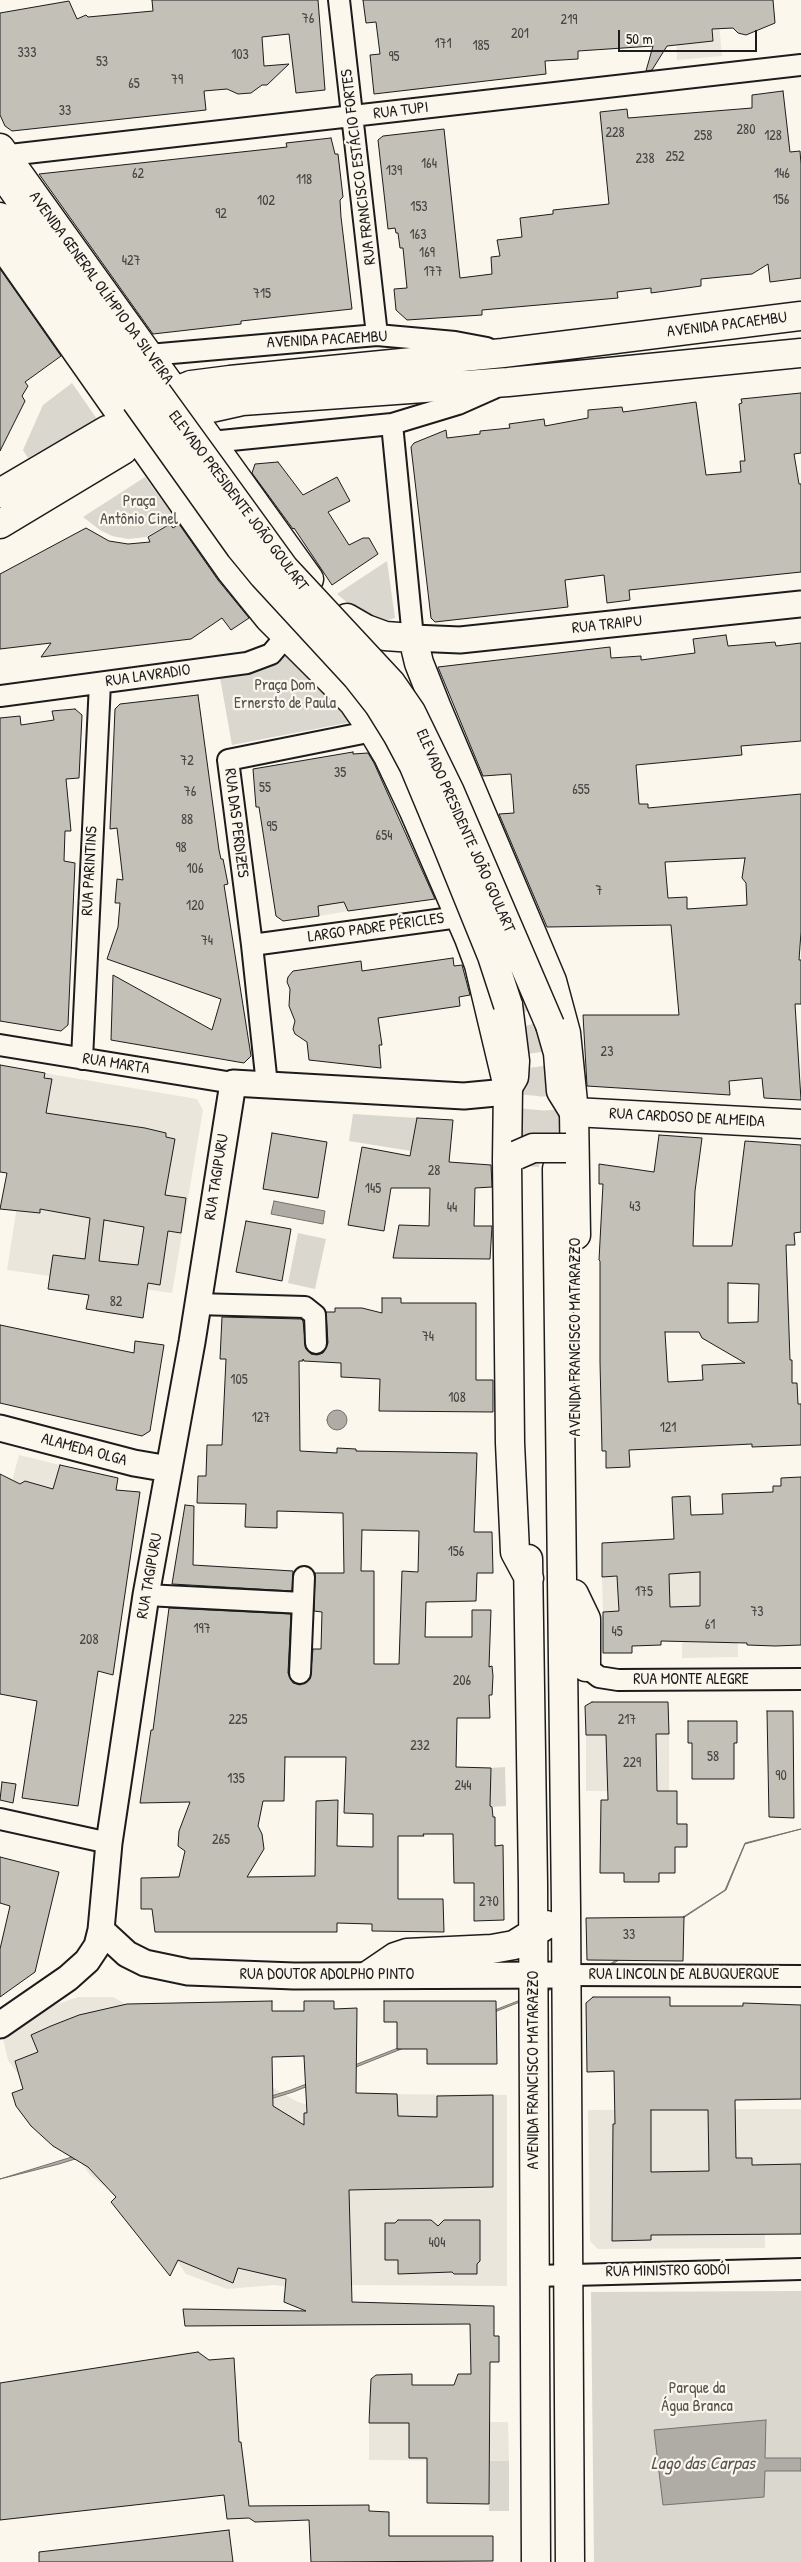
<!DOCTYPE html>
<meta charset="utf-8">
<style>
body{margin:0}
#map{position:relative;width:801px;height:2562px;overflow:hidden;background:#fbf7ec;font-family:"Patrick Hand",sans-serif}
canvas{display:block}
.scale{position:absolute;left:618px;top:30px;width:139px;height:22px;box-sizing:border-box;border:2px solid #1c1c1c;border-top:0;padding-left:6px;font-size:15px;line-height:18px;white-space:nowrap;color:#1c1c1c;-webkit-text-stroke:4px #fbf7ec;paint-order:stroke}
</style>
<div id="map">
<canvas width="801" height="2562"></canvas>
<div class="scale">50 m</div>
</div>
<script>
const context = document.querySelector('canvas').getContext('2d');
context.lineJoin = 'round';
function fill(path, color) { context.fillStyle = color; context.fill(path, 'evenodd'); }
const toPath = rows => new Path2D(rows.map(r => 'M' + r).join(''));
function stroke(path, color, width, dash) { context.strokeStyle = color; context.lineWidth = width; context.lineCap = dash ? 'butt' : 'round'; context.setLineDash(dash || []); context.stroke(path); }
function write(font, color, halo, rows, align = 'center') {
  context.font = font + ' "Patrick Hand",sans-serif'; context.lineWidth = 4.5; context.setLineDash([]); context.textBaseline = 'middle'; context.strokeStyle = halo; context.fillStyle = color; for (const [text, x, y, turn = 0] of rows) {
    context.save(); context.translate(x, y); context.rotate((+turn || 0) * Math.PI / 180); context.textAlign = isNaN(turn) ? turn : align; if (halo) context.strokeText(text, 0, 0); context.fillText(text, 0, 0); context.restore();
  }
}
const built = toPath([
 [675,0,717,0,722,56,677,60],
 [328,852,355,910,319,916,311,855],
 [38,1072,197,1099,203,1110,172,1293,7,1270],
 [19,1455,60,1465,39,1537,0,1525],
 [737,1570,738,1657,682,1658,683,1607,603,1612,602,1577],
 [669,1734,669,1791,586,1791,586,1735],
 [78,1997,113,1997,298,2102,339,2114,375,2094,507,2095,507,2286,354,2285,298,2288,274,2285,227,2289,186,2274,168,2248,128,2205,90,2175,8,2060,2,2034,43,2009],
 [801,2109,801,2164,764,2165,765,2248,598,2249,590,2241,588,2110],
 [508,2422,509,2461,369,2460,369,2423]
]);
const green = toPath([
 [72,383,97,419,28,458,23,450,43,405],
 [145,477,176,519,170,523,146,537,128,539,112,536,100,530,83,517],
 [387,561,395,618,384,621,356,610,337,594],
 [281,649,362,720,232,745,219,672],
 [353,1114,417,1118,411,1151,349,1141],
 [298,1233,326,1239,315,1289,288,1283],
 [505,1767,506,1806,490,1807,491,1768],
 [801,2291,801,2562,594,2562,591,2292],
 [490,2461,509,2461,509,2511,489,2511]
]);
const water = toPath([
 [274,1201,325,1211,323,1224,271,1214,274,1201],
 '327 1420a10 10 0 1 1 20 0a10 10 0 1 1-20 0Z',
 [801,1829,745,1844,726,1890,608,1967,293,2092,59,2164,0,2179,291,2090,607,1966,725,1890,745,1843,801,1829],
 [766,2420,765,2458,801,2458,801,2471,765,2471,764,2497,663,2505,654,2430,766,2420]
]);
const building = toPath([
 [152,0,318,0,325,90,296,93,289,34,262,37,264,66,289,64,267,85,262,85,251,93,238,94,227,89,204,91,206,110,12,131,5,126,0,115,0,13,69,1,77,19,86,15,88,17,153,11,152,0],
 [363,0,773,0,775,23,746,35,738,33,733,28,712,29,713,41,667,46,652,70,646,71,653,46,578,51,578,59,545,61,546,74,374,94,370,55,380,54,376,22,366,23,363,0],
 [783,91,790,152,800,151,801,164,801,278,770,282,768,264,752,274,701,279,701,286,651,293,651,288,617,292,618,298,482,310,482,315,407,320,396,310,394,289,407,288,403,248,400,248,398,233,396,233,395,228,388,229,378,140,383,136,444,129,460,278,492,274,491,257,500,256,497,240,522,237,520,218,553,214,553,210,609,204,600,112,627,109,628,118,752,108,752,95,783,91],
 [331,138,335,154,338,154,343,197,340,200,341,217,352,309,241,321,241,324,153,334,39,174,287,147,286,143,331,138],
 [0,269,61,356,25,382,28,386,22,396,25,401,0,451,0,269],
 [801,393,801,453,794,454,799,484,801,484,801,572,629,590,630,600,607,603,604,575,565,580,568,607,435,622,431,618,411,447,414,443,446,430,447,438,480,434,480,431,510,428,509,424,544,419,545,426,588,418,588,410,622,407,623,412,696,402,706,475,741,472,740,461,745,461,739,404,742,403,741,399,801,393],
 [278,462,303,495,337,477,350,501,328,512,349,545,363,538,369,538,378,554,332,585,294,528,293,529,252,473,255,464,278,462],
 [170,524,173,528,179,524,218,580,249,618,231,630,222,618,191,639,41,657,51,643,0,649,0,574,86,528,109,541,128,544,150,542,148,537,170,524],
 [726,635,728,646,775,642,776,646,801,643,801,741,741,746,742,755,636,765,639,804,648,804,648,808,801,794,801,932,799,960,801,960,801,1004,795,1004,801,1100,764,1098,762,1078,729,1081,730,1095,587,1086,583,1015,679,1015,671,925,547,927,499,814,514,813,511,774,483,776,438,667,610,647,611,658,641,656,641,660,695,653,693,639,726,635],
 [745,858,742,878,746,883,747,905,687,909,687,897,668,898,665,862,745,858],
 [198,695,219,850,221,859,223,859,228,884,224,885,251,1056,244,1063,111,1040,113,975,212,1030,221,999,107,959,118,927,120,903,115,903,117,879,123,880,117,828,110,829,115,709,120,704,198,695],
 [75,709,82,715,79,778,66,779,71,831,65,831,64,861,75,863,68,1025,61,1031,0,1021,0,718,20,716,21,725,54,720,52,711,75,709],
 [353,752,353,754,368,753,374,763,435,899,348,911,344,902,318,906,319,916,283,921,276,916,259,807,256,807,253,769,353,752],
 [453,958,454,966,462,965,470,995,459,997,460,1006,378,1018,382,1045,379,1045,381,1068,309,1060,307,1042,295,1034,293,1029,295,1021,289,1006,290,989,287,982,288,977,293,971,361,961,362,971,453,958],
 [0,1065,45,1073,44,1078,52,1079,46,1113,145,1128,166,1133,166,1137,175,1139,165,1195,186,1198,181,1233,168,1231,160,1285,148,1283,143,1318,86,1309,89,1295,48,1289,53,1255,85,1259,90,1218,40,1209,40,1213,0,1209,7,1173,0,1172,0,1065],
 [104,1220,144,1227,138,1265,99,1261,104,1220],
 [417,1118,453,1120,449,1162,491,1165,492,1187,475,1188,474,1226,492,1226,490,1259,393,1258,399,1225,429,1226,430,1188,391,1188,384,1231,348,1225,362,1147,410,1156,417,1118],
 [272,1133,327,1142,318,1198,263,1189,272,1133],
 [659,1135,702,1138,695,1191,693,1246,732,1246,745,1141,801,1145,801,1232,794,1233,795,1245,786,1245,790,1360,792,1360,792,1383,797,1383,798,1404,801,1404,801,1445,752,1447,752,1444,629,1450,630,1467,606,1468,606,1451,602,1451,600,1362,600,1261,599,1260,603,1184,599,1184,599,1164,654,1172,659,1135],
 [728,1283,759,1284,758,1322,728,1323,728,1283],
 [665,1332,699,1332,702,1338,745,1363,702,1365,703,1380,668,1382,665,1332],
 [246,1221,291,1229,282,1281,236,1272,246,1221],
 [382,1298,401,1298,401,1303,476,1303,476,1380,493,1380,493,1412,379,1411,380,1379,341,1377,341,1363,304,1361,303,1359,303,1361,299,1361,300,1451,337,1453,337,1448,356,1449,356,1451,477,1453,474,1532,492,1532,493,1573,477,1573,476,1601,426,1602,425,1637,472,1637,472,1610,491,1610,489,1667,492,1666,493,1676,492,1695,489,1695,490,1718,457,1718,456,1767,491,1768,490,1806,492,1807,493,1817,495,1817,495,1846,503,1845,504,1920,474,1921,474,1883,454,1883,453,1834,423,1834,424,1836,398,1836,398,1899,443,1899,444,1932,372,1931,372,1924,337,1923,337,1932,155,1932,152,1909,141,1909,141,1878,179,1877,185,1851,178,1846,179,1831,190,1802,140,1803,151,1730,153,1730,169,1608,291,1614,288,1673,293,1683,300,1685,310,1679,313,1649,321,1649,322,1612,314,1611,315,1573,344,1573,343,1513,277,1511,277,1528,245,1527,246,1504,197,1503,198,1476,206,1476,207,1445,222,1445,226,1359,220,1359,222,1317,301,1319,303,1321,306,1349,311,1354,317,1355,323,1353,328,1343,326,1312,335,1312,335,1308,362,1308,382,1313,382,1298],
 [362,1530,419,1531,418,1572,402,1571,399,1664,374,1664,374,1571,361,1571,362,1530],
 [285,1757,346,1757,344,1813,373,1814,373,1847,337,1846,338,1800,316,1801,315,1876,247,1877,264,1849,262,1834,258,1826,263,1801,284,1801,285,1757],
 [0,1325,134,1353,135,1341,164,1345,150,1431,142,1436,0,1403,0,1325],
 [60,1465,118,1478,116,1490,140,1492,113,1675,98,1671,78,1806,22,1798,37,1701,0,1694,0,1474,20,1484,25,1481,53,1489,60,1465],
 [801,1477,801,1645,775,1646,747,1645,747,1643,661,1641,661,1645,632,1646,632,1653,603,1653,603,1612,619,1611,617,1576,602,1577,602,1543,674,1539,672,1497,690,1496,691,1515,723,1514,722,1494,773,1492,773,1486,781,1486,781,1478,801,1477],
 [700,1572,700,1606,670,1607,669,1574,700,1572],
 [185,1505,194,1506,193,1565,293,1571,292,1591,172,1584,185,1505],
 [592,1702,668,1702,669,1734,656,1734,657,1791,677,1791,677,1824,687,1824,687,1847,675,1847,675,1873,659,1873,659,1882,624,1882,624,1873,600,1873,601,1800,608,1800,606,1735,586,1735,585,1706,592,1702],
 [767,1711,793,1711,794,1818,769,1817,767,1711],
 [688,1721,737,1721,737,1743,734,1743,734,1779,692,1779,692,1743,688,1743,688,1721],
 [2,1782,16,1784,13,1803,0,1800,2,1782],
 [0,1857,59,1872,35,1972,0,1997,0,1949,10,1906,0,1903,0,1857],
 [684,1917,683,1961,587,1960,586,1918,684,1917],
 [593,1997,670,1997,670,2006,743,2006,743,2003,801,2005,801,2099,735,2100,736,2158,752,2158,752,2165,801,2164,801,2234,651,2235,651,2240,612,2241,613,2124,615,2124,614,2071,587,2072,586,2003,593,1997],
 [651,2110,708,2110,709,2171,651,2172,651,2110],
 [272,2001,272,2011,304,2011,304,2001,334,2001,334,2009,357,2008,356,2093,397,2094,398,2116,437,2117,437,2096,493,2095,493,2187,349,2190,352,2302,494,2306,494,2336,499,2336,499,2362,490,2362,489,2504,427,2503,427,2458,409,2458,409,2423,369,2423,371,2379,376,2375,412,2374,412,2385,454,2385,458,2374,471,2374,470,2324,185,2326,183,2309,306,2311,284,2302,286,2279,238,2268,233,2283,178,2260,170,2276,111,2202,116,2197,88,2167,53,2146,31,2126,16,2106,12,2093,23,2089,15,2061,38,2052,31,2035,51,2026,79,2015,127,2004,272,2001],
 [304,2056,307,2113,304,2113,304,2125,273,2106,272,2057,304,2056],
 [384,2001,496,2001,497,2064,427,2064,427,2049,397,2049,397,2022,384,2022,384,2001],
 [398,2220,431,2220,438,2226,444,2220,480,2220,480,2261,477,2264,477,2274,454,2274,452,2272,398,2274,398,2260,385,2260,385,2223,395,2223,398,2220],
 [198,2352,209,2360,234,2358,239,2442,241,2442,249,2506,369,2505,369,2511,389,2512,389,2536,493,2536,493,2561,311,2562,309,2520,255,2522,249,2518,227,2519,224,2495,0,2520,0,2383,198,2352],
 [229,2530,233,2562,39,2562,39,2552,229,2530]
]);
const primaryTunnel = toPath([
 [513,986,528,1035,533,1070,525,1166],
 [551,1068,557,1169]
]);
const minor = toPath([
 [339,0,377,335],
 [0,156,801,65],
 [149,355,377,335,455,342,487,348],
 [392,424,413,638],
 [211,442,392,424,458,404,494,388],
 [0,696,247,663,271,654,287,635],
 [252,945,459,917],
 [0,1045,233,1083],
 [82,1059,100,683],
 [267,1085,252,945,228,760,373,731],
 [196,1304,305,1307,315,1315,316,1343],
 [146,1595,303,1603],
 [586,1667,599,1677,618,1680,801,1679],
 [300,1673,304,1577],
 [0,1819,109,1843],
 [567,1975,801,1976],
 [535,2276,801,2269]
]);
const tertiary = toPath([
 [413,638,460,640,801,604],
 [0,1428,134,1463,169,1469],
 [101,1930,127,1954,145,1963,188,1972,294,1976,567,1975],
 [0,2025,68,1978,87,1961,97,1946,101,1930,109,1843,146,1595,192,1342,233,1083,464,1096,496,1093,508,1087]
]);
const secondary = toPath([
 [347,618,366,629,385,636,413,638,419,663,436,706,552,981,566,1033,574,1112,801,1124]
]);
const primary = toPath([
 [0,148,309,579],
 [0,242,231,571,269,618,353,702,373,731,388,756,414,811,469,938,479,965,508,1087,507,1160,510,1443,515,1552,529,1578],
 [179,390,191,385,230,380,503,353,801,316],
 [197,411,242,401,508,382,801,353],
 [0,493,107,430],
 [0,524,123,450],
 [574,1112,576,1235],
 [557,1169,566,1908,570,2562],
 [528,1559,533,1884,536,2562],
 [574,1594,586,1619,586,1667],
 [370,1974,395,1957,407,1953,492,1949,514,1945,546,1925]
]);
const trunk = toPath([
 [0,171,155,390],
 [0,217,136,401],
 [508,1005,515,1061,514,1077,508,1087],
 [550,1025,558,1053,561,1091,574,1112]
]);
const primaryBridge = toPath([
 [517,1155,533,1148,566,1148]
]);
const trunkBridge = toPath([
 [155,390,284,568,391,683,411,712,450,792,550,1025],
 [136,401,240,547,263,575,357,677,379,705,397,734,414,766,447,845,492,956,508,1005]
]);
const numberNames = [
 ["76",308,19],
 ["219",569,20],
 ["201",520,34],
 ["171",443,44],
 ["185",481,46],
 ["333",27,53],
 ["103",240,55],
 ["95",394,57],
 ["53",102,62],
 ["79",177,80],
 ["65",134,84],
 ["33",65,111],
 ["280",746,130],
 ["228",615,133],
 ["258",703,136],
 ["128",773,136],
 ["252",675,157],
 ["238",645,159],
 ["164",429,164],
 ["139",394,171],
 ["62",138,174],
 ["146",782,174],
 ["118",304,180],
 ["156",781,200],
 ["102",266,201],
 ["153",419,207],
 ["92",221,214],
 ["163",418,235],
 ["169",427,253],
 ["427",131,261],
 ["177",433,272],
 ["715",262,294],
 ["72",187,761],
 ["35",340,773],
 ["55",265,788],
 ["655",581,790],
 ["76",190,792],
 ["88",187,820],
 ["95",272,827],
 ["654",384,836],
 ["98",181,848],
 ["106",195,869],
 ["7",599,891],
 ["120",195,906],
 ["74",207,941],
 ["23",607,1052],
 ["28",434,1171],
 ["145",373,1189],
 ["43",635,1207],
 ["44",452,1208],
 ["82",116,1302],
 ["74",428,1337],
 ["105",239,1380],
 ["108",457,1398],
 ["127",261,1418],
 ["121",668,1428],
 ["156",456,1552],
 ["175",644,1592],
 ["73",757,1612],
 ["61",710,1625],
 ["197",202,1629],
 ["45",617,1632],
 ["208",89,1640],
 ["206",462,1681],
 ["225",238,1720],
 ["217",627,1720],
 ["232",420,1746],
 ["58",713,1757],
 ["229",632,1763],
 ["90",781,1776],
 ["135",236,1779],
 ["244",463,1786],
 ["265",221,1840],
 ["270",489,1902],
 ["33",629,1935],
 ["404",437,2243]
];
const streetNames = [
 ["RUA TUPI",401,111,-7],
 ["RUA FRANCISCO ESTÁCIO FORTES",359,167,-97],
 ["AVENIDA GENERAL OLÍMPIO DA SILVEIRA",101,288,54],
 ["AVENIDA PACAEMBU",727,325,-7],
 ["AVENIDA PACAEMBU",327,340,-3],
 ["ELEVADO PRESIDENTE JOÃO GOULART",238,501,53],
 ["RUA TRAIPU",607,625,-6],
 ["RUA LAVRADIO",148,676,-8],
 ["RUA DAS PERDIZES",236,823,83],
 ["ELEVADO PRESIDENTE JOÃO GOULART",465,831,66],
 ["RUA PARINTINS",90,871,-87],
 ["LARGO PADRE PÉRICLES",376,928,-8],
 ["RUA MARTA",116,1064,9],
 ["RUA CARDOSO DE ALMEIDA",687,1118,3],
 ["RUA TAGIPURU",217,1177,-81],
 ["AVENIDA FRANCISCO MATARAZZO",576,1337,-90],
 ["ALAMEDA OLGA",84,1450,15],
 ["RUA TAGIPURU",150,1576,-80],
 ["RUA MONTE ALEGRE",691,1680],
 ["RUA DOUTOR ADOLPHO PINTO",327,1975],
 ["RUA LINCOLN DE ALBUQUERQUE",684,1975],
 ["AVENIDA FRANCISCO MATARAZZO",534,2070,-90],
 ["RUA MINISTRO GODÓI",668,2271,-1]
];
const parkNames = [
 ["Praça",139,502],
 ["Antônio Cinel",139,520],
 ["Praça Dom",285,686],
 ["Ernersto de Paula",285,704],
 ["Parque da",697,2389],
 ["Água Branca",697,2407]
];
const waterNames = [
 ["Lago das Carpas",703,2464]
];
fill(built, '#eae6dc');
fill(green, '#dad7ce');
fill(water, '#afaca5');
stroke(water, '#74726e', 1);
fill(building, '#c3c0b8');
stroke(building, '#1c1c1c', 1);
stroke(primaryTunnel, '#dad6cd', 28, [28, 14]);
stroke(minor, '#1c1c1c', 24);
stroke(tertiary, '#1c1c1c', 29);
stroke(secondary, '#1c1c1c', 31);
stroke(primary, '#1c1c1c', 31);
stroke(trunk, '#1c1c1c', 31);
stroke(minor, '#fbf7ec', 20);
stroke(tertiary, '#fbf7ec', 25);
stroke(secondary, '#fbf7ec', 28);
stroke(primary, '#fbf7ec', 28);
stroke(trunk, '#fbf7ec', 28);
stroke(primaryBridge, '#1c1c1c', 31, []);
stroke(trunkBridge, '#1c1c1c', 31, []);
stroke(primaryBridge, '#fbf7ec', 28);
stroke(trunkBridge, '#fbf7ec', 28);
write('14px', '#464543', null, numberNames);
write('16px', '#1c1c1c', '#fbf7ec', streetNames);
write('16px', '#555451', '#fbf7ec', parkNames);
write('italic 18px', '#575653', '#fbf7ec', waterNames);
</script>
